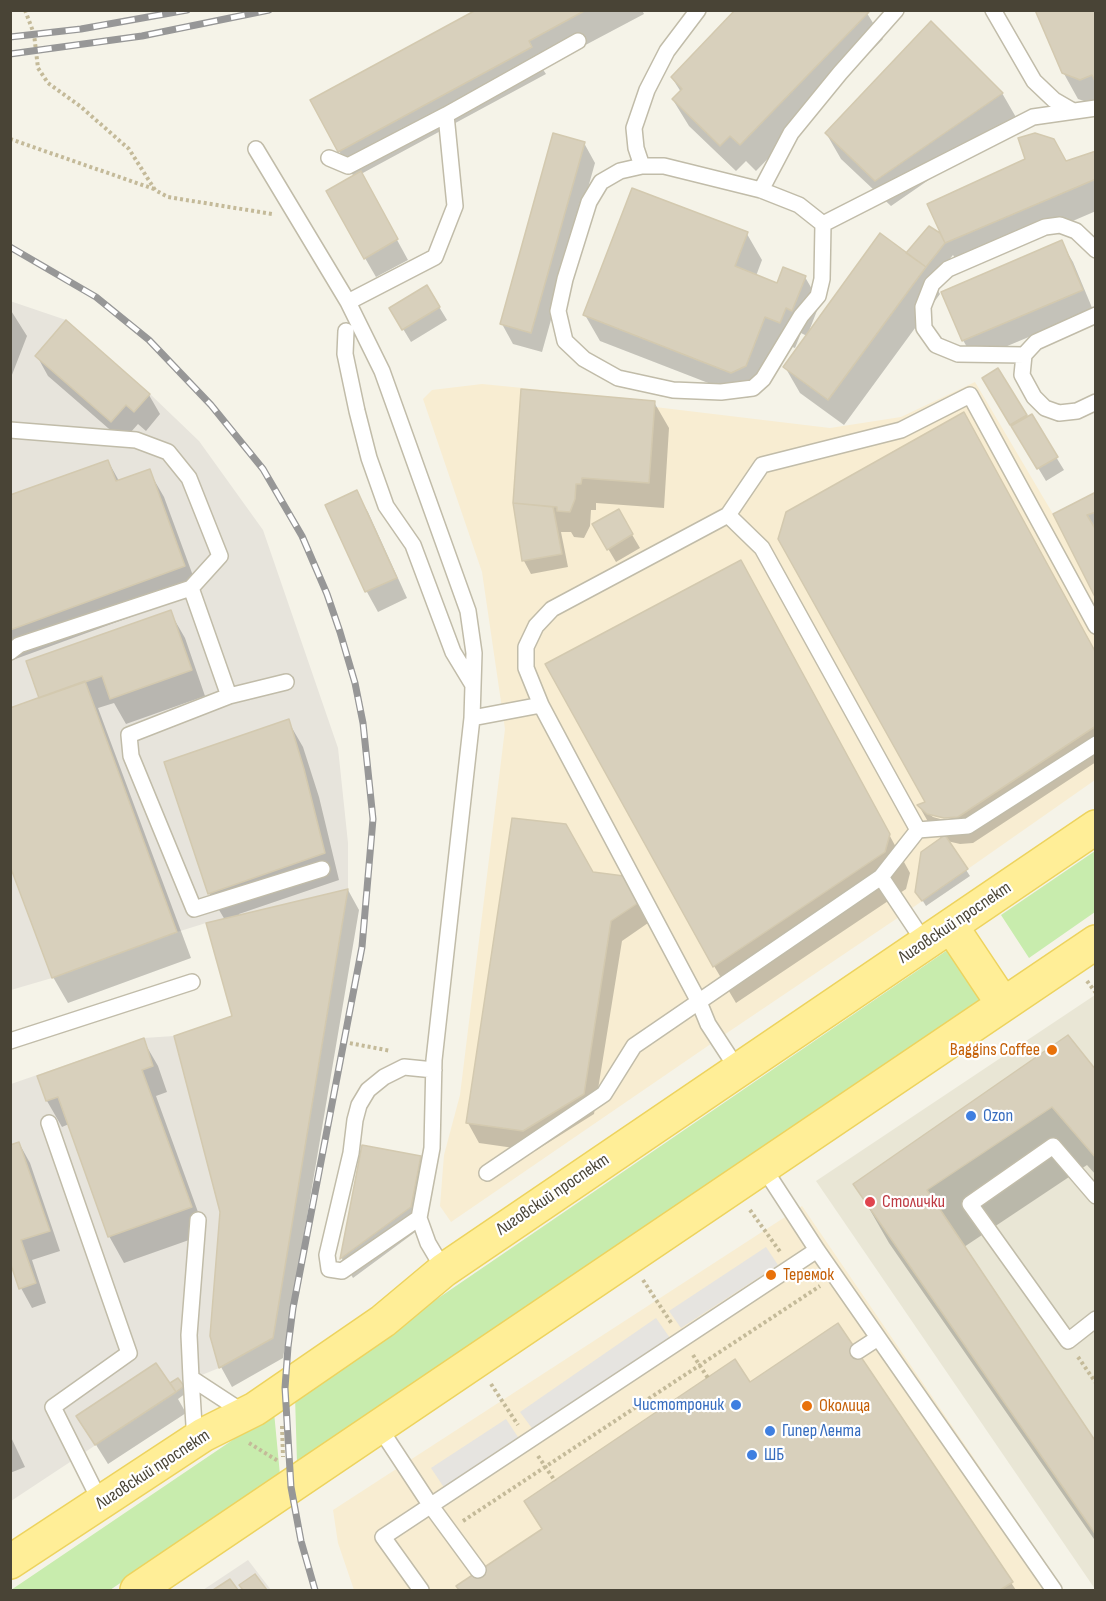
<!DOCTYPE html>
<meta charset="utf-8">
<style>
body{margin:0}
#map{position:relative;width:1106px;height:1601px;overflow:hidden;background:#f5f3e8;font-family:"Sofia Sans Condensed",sans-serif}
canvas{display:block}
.frame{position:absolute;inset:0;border:12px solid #494436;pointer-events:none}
</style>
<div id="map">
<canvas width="1106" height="1601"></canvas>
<div class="frame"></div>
</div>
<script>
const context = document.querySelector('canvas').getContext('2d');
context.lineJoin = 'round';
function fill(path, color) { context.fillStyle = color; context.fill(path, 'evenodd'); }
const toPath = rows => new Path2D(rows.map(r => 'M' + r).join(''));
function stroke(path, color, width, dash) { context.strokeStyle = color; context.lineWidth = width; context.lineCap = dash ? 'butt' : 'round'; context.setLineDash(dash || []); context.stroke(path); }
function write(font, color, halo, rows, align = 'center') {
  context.font = font + ' "Sofia Sans Condensed",sans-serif'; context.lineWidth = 4.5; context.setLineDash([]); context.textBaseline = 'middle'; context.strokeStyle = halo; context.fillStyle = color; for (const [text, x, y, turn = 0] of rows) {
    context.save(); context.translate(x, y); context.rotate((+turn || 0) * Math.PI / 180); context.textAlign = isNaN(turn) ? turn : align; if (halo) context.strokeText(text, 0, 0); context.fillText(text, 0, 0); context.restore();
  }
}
const residential = toPath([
 [1095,995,1095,1589,816,1181]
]);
const commercial = toPath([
 [975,382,1053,514,1096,599,1095,780,905,913,718,1039,451,1222,440,1206,444,1155,460,1095,505,729,482,572,423,399,432,390,482,384,655,401,655,407,830,428,901,417],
 [802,1206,1064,1590,354,1590,338,1543,333,1510]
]);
const industrial = toPath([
 [10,301,66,320,150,394,199,441,263,530,338,748,348,843,348,889,273,1338,219,1368,182,1383,184,1386,176,1392,11,1501,11,1084,144,1038,174,1036,232,1016,206,923,177,932,52,978,11,990],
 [248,1560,271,1590,203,1590]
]);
const green = toPath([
 [1095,851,1095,912,1029,958,1001,915],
 [949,949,982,1000,297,1463,295,1396],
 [274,1412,280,1475,110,1590,11,1590]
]);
const parking = toPath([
 [766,1247,778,1265,681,1328,669,1311],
 [656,1318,670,1338,534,1431,520,1412],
 [506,1419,520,1440,445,1489,431,1468]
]);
const shadow = toPath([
 [479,10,642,10,644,14,542,68,546,74,361,174,408,260,376,277,365,258,354,177,339,151],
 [737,10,865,10,883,39,756,171,746,161,736,171,689,126,673,100,681,92,672,78],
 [1096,10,1096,105,1078,99,1063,72],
 [1002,93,1017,119,891,206,841,159,826,133],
 [584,143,595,163,542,352,513,344,502,324],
 [1096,153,1096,211,961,269,953,255,932,281,940,294,844,425,800,393,785,367,807,336,801,333,795,348,779,342,760,392,747,398,600,341,585,315,747,234,762,260,756,276,778,285,805,277,820,303,809,331,907,255,929,228,944,238,1066,163],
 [1061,242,1073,262,1093,310,974,360,963,340],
 [427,287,447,320,411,342,391,309],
 [10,309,27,336,10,380],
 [37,356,149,395,160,414,146,431,138,424,123,441,48,376],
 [998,370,1027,419,1031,416,1064,470,1046,481,984,378],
 [523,390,654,402,669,428,664,508,596,503,596,510,591,510,590,526,584,538,574,537,571,532,561,532,568,567,531,574,524,561,514,503],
 [108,461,119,481,149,471,164,497,199,592,10,661,10,497],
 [356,492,368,512,407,598,378,612,367,592,327,506],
 [1096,493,1096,596,1055,515],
 [618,511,640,548,616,562,594,525],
 [761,599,910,873,906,889,736,1003,714,966],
 [170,612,185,638,205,696,126,724,114,703,98,708,191,958,68,1003,53,977,40,699],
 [1096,655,1096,762,973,843,960,844,947,841,970,876,926,906,921,898,942,839,934,832,919,806,927,803],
 [928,813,952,819,951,822,933,817],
 [288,721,303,747,319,797,339,880,239,914,240,917,348,890,359,910,283,1358,232,1387,221,1367,234,1017,225,920,209,893],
 [593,874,635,898,648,923,622,941,594,1114,535,1151,479,1143,468,1123],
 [143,1040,158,1066,167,1092,156,1096,206,1234,124,1263,109,1236,69,1124,62,1127,47,1101],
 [1096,1072,1096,1175,1087,1165,964,1247,1096,1445,1096,1542,889,1243,855,1184],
 [19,1143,30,1163,60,1251,32,1260,46,1303,32,1308,21,1288],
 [364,1147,420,1158,431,1178,422,1227,353,1278,342,1259],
 [838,1325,1016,1590,460,1590,458,1587],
 [178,1380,186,1393,178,1399,186,1413,108,1464,78,1416,173,1390],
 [10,1435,25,1467,10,1473]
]);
const building = toPath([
 [476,10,586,10,529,41,532,47,338,152,310,100,476,10],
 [735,10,869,12,740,145,730,136,720,146,672,99,682,89,671,77,735,10],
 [1035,10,1096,10,1096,83,1092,75,1080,80,1062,73,1035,10],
 [931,21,1003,93,875,181,825,133,931,21],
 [553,133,585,142,531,333,500,324,553,133],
 [1035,133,1054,139,1066,161,1096,151,1096,179,945,243,927,204,1025,159,1018,138,1035,133],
 [361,171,398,239,364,259,326,191,361,171],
 [632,188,748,232,735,266,777,283,783,267,806,276,792,311,786,308,780,323,765,317,746,366,731,373,583,315,632,188],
 [929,226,940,233,945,243,926,267,906,253,929,226],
 [880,233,926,267,828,400,783,367,880,233],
 [1062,240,1083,290,962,341,941,292,1062,240],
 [427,285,440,307,402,330,389,308,427,285],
 [66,320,150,394,134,412,126,405,111,422,35,356,66,320],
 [998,368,1027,415,1010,425,982,378,998,368],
 [521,389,655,401,649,483,582,478,581,484,576,484,575,499,570,512,557,511,557,507,513,503,521,389],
 [964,412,1096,653,1096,726,958,817,944,818,927,814,917,805,925,802,778,539,786,512,964,412],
 [1032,414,1058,457,1037,469,1011,426,1032,414],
 [108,460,116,481,150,469,185,566,10,630,10,495,108,460],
 [357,490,397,578,365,592,325,505,357,490],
 [1096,492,1096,512,1087,515,1096,530,1096,599,1053,514,1096,492],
 [513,503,553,507,562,554,522,561,513,503],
 [619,509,633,534,607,550,592,524,619,509],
 [741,560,890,834,885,852,713,967,545,664,741,560],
 [171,610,192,670,110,699,102,676,39,698,26,661,171,610],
 [85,681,177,932,52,978,10,866,10,708,85,681],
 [289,719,304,769,325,853,208,894,164,762,289,719],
 [512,818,566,824,593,872,624,876,638,903,611,921,584,1094,523,1131,466,1123,512,818],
 [945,835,968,869,922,901,915,892,921,852,945,835],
 [348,889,273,1338,219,1368,210,1336,220,1212,174,1036,232,1016,206,923,348,889],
 [1068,1035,1096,1070,1096,1158,1052,1107,927,1190,1096,1442,1096,1535,853,1184,1068,1035],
 [144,1038,153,1066,142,1070,192,1207,108,1237,58,1097,46,1101,37,1076,144,1038],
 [19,1142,50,1231,21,1240,36,1283,19,1289,10,1262,10,1145,19,1142],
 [362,1145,421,1156,411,1207,340,1259,362,1145],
 [838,1323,1013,1582,1000,1590,459,1590,456,1586,542,1529,524,1501,735,1359,750,1382,838,1323],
 [156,1363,176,1392,95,1445,76,1416,156,1363],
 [178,1378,184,1386,176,1392,170,1383,178,1378],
 [255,1574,267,1590,243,1590,239,1585,255,1574],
 [230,1579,238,1590,213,1590,230,1579]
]);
const path = toPath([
 [25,10,34,34,38,68,48,83,80,106,129,149,155,190,168,197,272,214],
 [10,139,154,189],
 [1087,981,1096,993],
 [344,1042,391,1051],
 [750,1210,781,1253],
 [643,1280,672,1324],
 [693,1355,708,1378],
 [1078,1357,1096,1383],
 [491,1384,518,1425],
 [282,1426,283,1457],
 [249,1443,278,1461],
 [538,1456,555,1481],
 [463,1521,820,1286]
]);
const lane = toPath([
 [993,10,1034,81,1054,100,1073,111],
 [256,149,348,302,382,371,468,611,474,653,472,718,434,1060,432,1148,419,1218,428,1243,444,1270],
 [329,158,348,166,446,115,578,41],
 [642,166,664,166,761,190,799,205,823,224,822,279,818,296,801,316,763,379,753,388,721,392,673,390,618,378,584,359,565,341,558,311,565,279,589,202,601,182,620,171,642,166],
 [642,166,636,148,634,128,647,90,667,51,698,10],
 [761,190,791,133,840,73,896,10],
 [823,224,1033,117,1096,108],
 [348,302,435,257,455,206,446,115],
 [1096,315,1036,342,1024,355,1022,375,1034,397,1045,408,1059,413,1077,411,1096,402],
 [346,331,345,354,357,411,369,458,386,506,413,545,453,652,473,685],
 [1024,355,958,354,936,345,924,328,923,307,932,284,948,269,1045,227,1060,225,1076,231,1096,250],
 [10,430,136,440,168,452,189,478,220,556,191,588,229,696],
 [728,515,762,548,918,830,881,877],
 [10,652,19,645,191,588],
 [286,682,229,696,129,735,131,756,194,909,322,869],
 [472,718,541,705],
 [918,830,968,826,1096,744],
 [10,1041,192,982],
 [738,1070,708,1024,699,1002,541,705,526,668,526,647,536,626,552,609,728,515,762,465,901,430,970,395,1096,626],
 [49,1123,129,1353,53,1407,101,1503],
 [763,1167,817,1250,1054,1590],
 [487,1173,604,1094,634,1046,881,877,925,943],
 [1096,1196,1053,1146,970,1204,1068,1341,1096,1319],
 [419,1218,342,1271,329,1269,327,1255,351,1153,355,1120,359,1105,368,1090,384,1077,404,1067,434,1070],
 [858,1351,878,1338],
 [191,1378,189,1335,198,1220],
 [379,1427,431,1506,478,1570],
 [195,1441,191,1378,246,1414],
 [421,1590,383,1537,817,1250]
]);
const primary = toPath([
 [951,926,1003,1004],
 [10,1562,203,1435,255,1409,383,1321,444,1270,1096,827],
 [137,1590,1096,942]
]);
const rail = toPath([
 [10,37,81,29,187,10],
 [10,54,142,36,269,10],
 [10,247,96,297,149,340,211,405,263,469,302,536,327,594,340,632,355,683,363,723,373,819,362,947,293,1308,288,1347,285,1388,291,1487,301,1541,315,1590]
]);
const markers = [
 [1052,1050,6,"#e8710a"],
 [971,1116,6,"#3f7fe0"],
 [870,1202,6,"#e0444e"],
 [771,1275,6,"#e8710a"],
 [736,1405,6,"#3f7fe0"],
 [807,1406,6,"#e8710a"],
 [770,1431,6,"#3f7fe0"],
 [752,1455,6,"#3f7fe0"]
];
const streetNames = [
 ["Лиговский проспект",955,923,-34],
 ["Лиговский проспект",553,1195,-34],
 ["Лиговский проспект",153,1470,-33]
];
const foodNames = [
 ["Baggins Coffee",1040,1050,"right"],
 ["Теремок",783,1275],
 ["Околица",819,1406]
];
const shopNames = [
 ["Ozon",983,1116],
 ["Чистотроник",724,1405,"right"],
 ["Гипер Лента",782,1431],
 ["ШБ",764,1455]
];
const healthNames = [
 ["Столички",882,1202]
];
fill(residential, '#e9e6d5');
fill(commercial, '#f8edd2');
fill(industrial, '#e7e4dc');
fill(green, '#c8ecad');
fill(parking, '#e6e4e0');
fill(shadow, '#0003');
fill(building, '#d8d0bc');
stroke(building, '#d3c9af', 1.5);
stroke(lane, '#c1bca9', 18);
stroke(primary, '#edd35e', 36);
stroke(path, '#c4ba99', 4, [3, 3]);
stroke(lane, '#fff', 15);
stroke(primary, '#ffee97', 33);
stroke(rail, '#979797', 7);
stroke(rail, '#fff', 4.5, [14]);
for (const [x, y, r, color] of markers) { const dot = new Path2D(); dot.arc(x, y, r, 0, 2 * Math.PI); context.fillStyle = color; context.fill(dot); stroke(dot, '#fff', 2); }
write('18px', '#494436', '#fff', streetNames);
write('18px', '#c56008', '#fff', foodNames, 'left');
write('18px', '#366cbe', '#fff', shopNames, 'left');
write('18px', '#be3a42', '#fff', healthNames, 'left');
</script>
